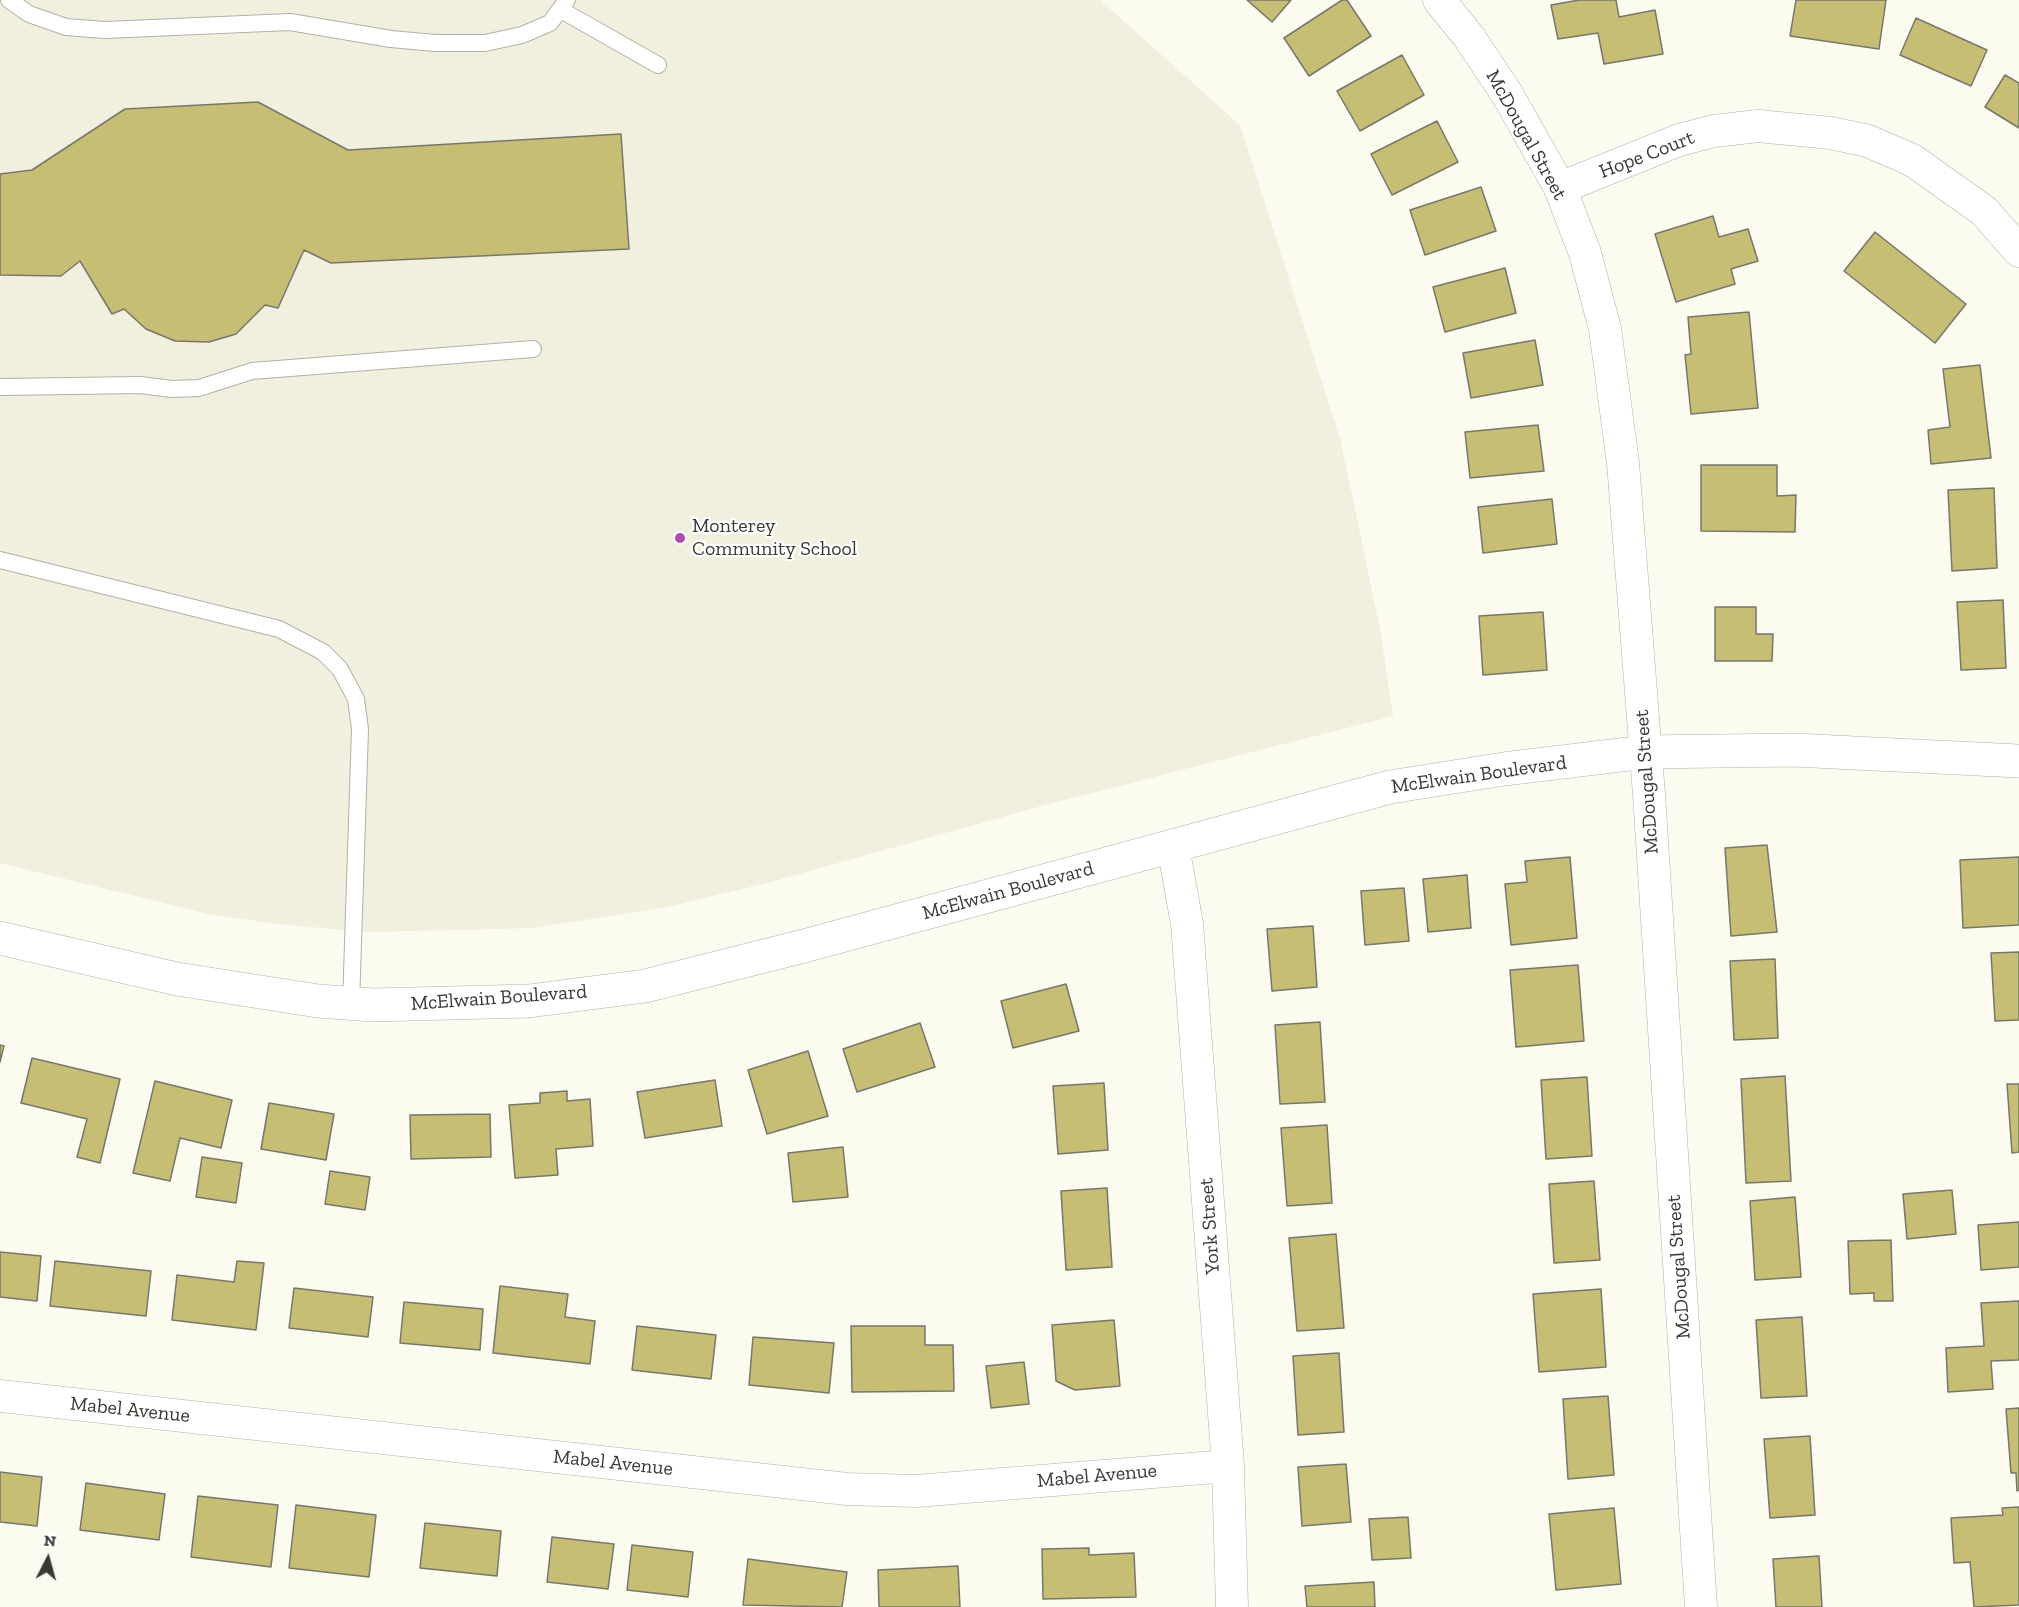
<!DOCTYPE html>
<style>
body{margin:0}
#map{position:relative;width:2019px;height:1607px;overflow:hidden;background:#fcfbef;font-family:"Zilla Slab",serif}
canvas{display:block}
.north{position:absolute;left:18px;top:1529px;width:60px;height:60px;-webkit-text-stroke:4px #fff;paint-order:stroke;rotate:6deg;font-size:16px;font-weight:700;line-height:24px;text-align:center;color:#3a3a35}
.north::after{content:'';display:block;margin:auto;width:21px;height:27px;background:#3a3a35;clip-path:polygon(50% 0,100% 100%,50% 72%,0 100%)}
</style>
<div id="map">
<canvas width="2019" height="1607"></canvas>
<div class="north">N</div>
</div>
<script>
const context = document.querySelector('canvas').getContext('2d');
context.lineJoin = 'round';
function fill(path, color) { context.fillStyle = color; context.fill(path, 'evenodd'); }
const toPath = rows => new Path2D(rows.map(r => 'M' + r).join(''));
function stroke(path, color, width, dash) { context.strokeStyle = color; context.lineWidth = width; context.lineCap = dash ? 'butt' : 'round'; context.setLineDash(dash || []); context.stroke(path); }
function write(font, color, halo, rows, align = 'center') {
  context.font = font + ' "Zilla Slab",serif'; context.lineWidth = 4.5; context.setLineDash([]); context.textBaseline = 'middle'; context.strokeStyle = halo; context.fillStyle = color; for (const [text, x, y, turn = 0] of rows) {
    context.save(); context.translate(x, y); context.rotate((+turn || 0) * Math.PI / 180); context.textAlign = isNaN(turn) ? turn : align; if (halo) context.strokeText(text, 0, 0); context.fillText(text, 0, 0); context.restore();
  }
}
const built = toPath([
 [0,0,1100,0,1240,125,1341,442,1381,634,1393,716,1049,804,763,884,662,908,533,928,368,932,287,925,213,915,0,863]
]);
const building = toPath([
 [1247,0,1291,0,1272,22,1247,0],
 [1342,0,1347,0,1371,36,1309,76,1284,38,1342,0],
 [1579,0,1616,0,1619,17,1655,10,1663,54,1604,64,1598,33,1558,39,1551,5,1579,0],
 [1796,0,1886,0,1879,49,1790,36,1796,0],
 [1916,18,1987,50,1971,86,1900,55,1916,18],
 [1402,55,1424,95,1360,131,1337,91,1402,55],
 [2005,75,2019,83,2019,128,1985,107,2005,75],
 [258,102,348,150,621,134,629,249,331,263,304,250,278,308,265,305,236,334,209,342,175,341,146,329,124,309,112,314,80,261,61,276,0,275,0,174,32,170,125,109,258,102],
 [1437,121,1458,162,1392,195,1371,154,1437,121],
 [1481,187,1496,231,1425,255,1410,210,1481,187],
 [1713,216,1719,237,1748,229,1758,261,1731,269,1735,284,1676,302,1655,234,1713,216],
 [1875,232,1966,304,1935,343,1844,271,1875,232],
 [1505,268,1516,313,1445,332,1433,287,1505,268],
 [1749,312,1758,408,1691,414,1685,355,1691,354,1688,317,1749,312],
 [1535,340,1543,385,1471,398,1463,353,1535,340],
 [1980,365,1991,458,1931,464,1928,430,1950,427,1943,369,1980,365],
 [1538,425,1544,471,1470,478,1465,432,1538,425],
 [1701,465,1777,465,1777,496,1796,495,1795,532,1701,531,1701,465],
 [1994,488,1997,568,1952,571,1948,490,1994,488],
 [1552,499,1557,544,1483,553,1478,507,1552,499],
 [2003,600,2006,668,1961,670,1957,602,2003,600],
 [1715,607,1756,607,1756,634,1773,634,1772,661,1715,661,1715,607],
 [1543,612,1547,670,1483,675,1479,616,1543,612],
 [1767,845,1777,932,1731,936,1725,848,1767,845],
 [1570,857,1577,938,1511,945,1505,884,1527,882,1525,861,1570,857],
 [2019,857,2019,925,1963,928,1960,860,2019,857],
 [1467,875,1471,928,1428,932,1423,879,1467,875],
 [1404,888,1409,941,1365,945,1361,891,1404,888],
 [1313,926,1317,987,1272,991,1267,929,1313,926],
 [2019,952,2019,1020,1995,1021,1991,953,2019,952],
 [1775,959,1778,1038,1734,1040,1730,961,1775,959],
 [1578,965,1584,1041,1516,1047,1510,970,1578,965],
 [1066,984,1079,1031,1013,1048,1001,1001,1066,984],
 [1320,1022,1325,1102,1280,1104,1275,1025,1320,1022],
 [920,1023,935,1067,857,1092,843,1049,920,1023],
 [0,1045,4,1046,0,1062,0,1045],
 [808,1051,828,1116,767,1134,748,1070,808,1051],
 [32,1058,120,1079,100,1163,77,1157,87,1119,21,1103,32,1058],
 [1785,1076,1791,1181,1746,1183,1741,1079,1785,1076],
 [1587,1077,1592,1156,1546,1159,1541,1080,1587,1077],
 [715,1080,722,1126,645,1138,637,1092,715,1080],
 [155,1081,232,1100,221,1148,180,1138,170,1181,133,1173,155,1081],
 [1104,1083,1108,1150,1058,1154,1053,1086,1104,1083],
 [2007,1084,2019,1084,2019,1152,2012,1153,2007,1084],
 [567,1091,567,1101,590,1099,593,1146,556,1149,558,1175,515,1178,509,1105,540,1103,540,1093,567,1091],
 [269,1103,334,1114,326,1160,261,1149,269,1103],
 [490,1114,491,1157,411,1159,410,1115,490,1114],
 [1327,1125,1332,1203,1287,1206,1281,1128,1327,1125],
 [843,1147,848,1197,793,1202,788,1153,843,1147],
 [202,1157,242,1163,236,1203,196,1197,202,1157],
 [330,1171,370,1177,365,1210,325,1204,330,1171],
 [1594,1181,1600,1260,1554,1263,1549,1184,1594,1181],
 [1107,1188,1112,1267,1066,1270,1061,1191,1107,1188],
 [1952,1190,1956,1234,1907,1239,1903,1194,1952,1190],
 [1795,1197,1801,1277,1755,1280,1750,1201,1795,1197],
 [2019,1222,2019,1267,1981,1270,1978,1225,2019,1222],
 [1336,1234,1344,1328,1297,1331,1289,1238,1336,1234],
 [1891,1240,1893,1301,1874,1301,1874,1293,1850,1294,1848,1241,1891,1240],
 [0,1252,41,1256,37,1301,0,1297,0,1252],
 [55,1261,151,1271,146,1316,50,1306,55,1261],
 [237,1261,264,1263,256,1330,172,1320,177,1275,234,1282,237,1261],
 [500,1286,568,1294,565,1317,595,1321,590,1364,493,1353,500,1286],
 [294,1288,373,1297,368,1337,289,1328,294,1288],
 [1601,1289,1606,1367,1539,1372,1533,1294,1601,1289],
 [2019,1301,2019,1360,1991,1361,1993,1389,1948,1392,1946,1348,1984,1346,1981,1303,2019,1301],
 [404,1302,483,1309,480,1350,400,1343,404,1302],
 [1802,1317,1807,1396,1761,1398,1756,1320,1802,1317],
 [1114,1320,1120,1386,1075,1390,1056,1381,1052,1325,1114,1320],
 [637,1326,716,1335,711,1379,632,1370,637,1326],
 [851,1326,925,1326,925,1345,953,1345,954,1391,852,1392,851,1326],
 [753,1337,834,1343,829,1393,749,1385,753,1337],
 [1339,1353,1344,1432,1298,1435,1293,1356,1339,1353],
 [1024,1362,1029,1404,991,1408,986,1366,1024,1362],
 [1608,1396,1614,1475,1568,1479,1563,1399,1608,1396],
 [2019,1408,2019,1490,2017,1491,2016,1473,2011,1473,2006,1409,2019,1408],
 [1810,1436,1815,1515,1770,1518,1764,1439,1810,1436],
 [1346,1464,1351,1522,1302,1526,1298,1467,1346,1464],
 [0,1472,42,1477,37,1526,0,1522,0,1472],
 [86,1483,165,1494,159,1540,80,1530,86,1483],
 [198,1496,278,1505,271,1567,191,1557,198,1496],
 [296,1505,376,1515,369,1577,289,1568,296,1505],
 [2019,1507,2019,1605,1974,1607,1970,1562,1954,1563,1951,1518,2003,1515,2002,1508,2019,1507],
 [1614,1508,1621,1584,1556,1590,1549,1514,1614,1508],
 [1408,1517,1411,1558,1372,1560,1369,1519,1408,1517],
 [425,1523,501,1531,497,1576,420,1568,425,1523],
 [552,1537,614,1544,608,1589,547,1582,552,1537],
 [632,1545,693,1552,688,1597,627,1590,632,1545],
 [1089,1548,1089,1555,1134,1553,1136,1597,1043,1599,1042,1549,1089,1548],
 [1819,1556,1822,1607,1776,1607,1773,1559,1819,1556],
 [748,1559,847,1572,842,1607,743,1605,748,1559],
 [958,1566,960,1607,879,1607,878,1570,958,1566],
 [1374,1582,1375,1607,1307,1607,1305,1586,1374,1582]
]);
const service = toPath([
 [9,0,29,14,66,27,105,30,290,22,391,39,435,43,485,43,522,35,550,23,567,0],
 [561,10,658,65],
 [0,387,140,385,172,389,199,388,252,371,533,349],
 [0,560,279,629,323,652,340,669,356,699,360,729,351,1004]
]);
const minor = toPath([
 [1439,0,1469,37,1507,94,1560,188,1585,253,1605,329,1623,463,1649,794,1701,1607],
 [1560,188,1679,140,1714,131,1758,126,1831,133,1868,141,1912,160,1984,211,2019,251],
 [1173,846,1187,924,1228,1466,1232,1607],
 [0,1396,847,1489,916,1491,1228,1466]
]);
const tertiary = toPath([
 [0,938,177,979,318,1001,372,1005,529,1001,645,986,804,946,1390,787,1504,769,1645,752,1793,750,2019,761]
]);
const markers = [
 [680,538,6,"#b34aac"]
];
const streetNames = [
 ["McDougal Street",1526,135,61],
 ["Hope Court",1647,155,-21],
 ["McElwain Boulevard",1479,775,-8],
 ["McDougal Street",1647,782,-94],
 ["McElwain Boulevard",1008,891,-15],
 ["McElwain Boulevard",499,998,-4],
 ["York Street",1210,1226,-94],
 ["McDougal Street",1679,1267,-94],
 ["Mabel Avenue",130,1410,6],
 ["Mabel Avenue",613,1463,6],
 ["Mabel Avenue",1097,1476,-5]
];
const poiNames = [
 ["Monterey",692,526],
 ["Community School",692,549]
];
fill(built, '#f1efdd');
fill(building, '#c6be73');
stroke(building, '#77776c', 1.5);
stroke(service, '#b2b1a6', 18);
stroke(minor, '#b2b1a6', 33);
stroke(tertiary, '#b2b1a6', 34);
stroke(service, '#fff', 16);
stroke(minor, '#fff', 32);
stroke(tertiary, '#fff', 33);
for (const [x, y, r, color] of markers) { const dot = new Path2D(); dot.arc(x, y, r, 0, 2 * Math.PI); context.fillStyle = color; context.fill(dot); stroke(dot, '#fff', 2); }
write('20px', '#3a3a35', '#fff', streetNames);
write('20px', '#3a3a35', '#fff', poiNames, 'left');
</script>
